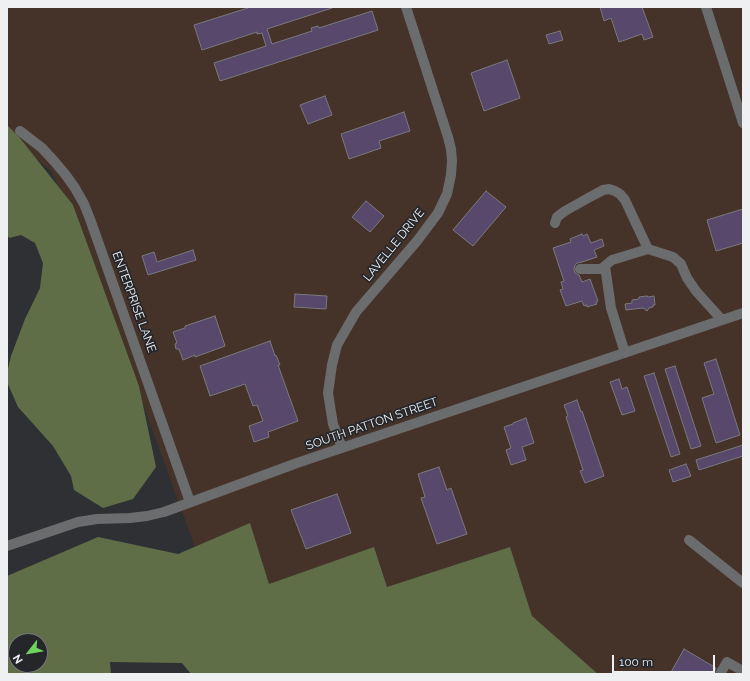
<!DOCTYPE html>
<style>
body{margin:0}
#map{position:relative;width:750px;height:681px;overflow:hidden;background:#2e3034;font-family:Raleway,sans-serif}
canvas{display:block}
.frame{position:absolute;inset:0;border:8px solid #eef0f2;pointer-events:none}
.north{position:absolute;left:8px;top:633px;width:40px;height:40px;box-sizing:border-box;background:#24262a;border:1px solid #75777a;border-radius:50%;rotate:239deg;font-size:11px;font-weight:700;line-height:16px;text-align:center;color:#eef0f2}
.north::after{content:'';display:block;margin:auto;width:14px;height:18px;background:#70d35f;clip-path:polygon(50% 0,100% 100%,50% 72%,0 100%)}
.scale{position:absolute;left:612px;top:655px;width:103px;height:18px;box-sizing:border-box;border:2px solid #eef0f2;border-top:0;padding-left:5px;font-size:12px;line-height:14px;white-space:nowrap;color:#eef0f2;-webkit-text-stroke:3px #24262a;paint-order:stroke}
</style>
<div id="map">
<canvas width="750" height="681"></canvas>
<div class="frame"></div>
<div class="north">N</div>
<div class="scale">100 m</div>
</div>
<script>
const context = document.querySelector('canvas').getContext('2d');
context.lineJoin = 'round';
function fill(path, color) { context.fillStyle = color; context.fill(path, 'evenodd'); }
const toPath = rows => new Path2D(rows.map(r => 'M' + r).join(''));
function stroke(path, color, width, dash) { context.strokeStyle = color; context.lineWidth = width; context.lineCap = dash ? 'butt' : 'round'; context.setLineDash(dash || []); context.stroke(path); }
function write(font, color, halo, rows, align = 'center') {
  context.font = font + ' Raleway,sans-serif'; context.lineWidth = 3.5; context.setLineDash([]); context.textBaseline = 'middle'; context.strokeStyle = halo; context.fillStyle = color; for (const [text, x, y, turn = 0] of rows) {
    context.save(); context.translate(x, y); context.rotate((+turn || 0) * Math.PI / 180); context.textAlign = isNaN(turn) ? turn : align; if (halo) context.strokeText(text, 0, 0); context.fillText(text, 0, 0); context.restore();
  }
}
const industrial = toPath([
 [7,7,743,7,743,333,741,335,743,342,743,674,598,674,532,616,510,547,387,587,374,548,269,584,250,524,195,547,83,239,51,171,7,135]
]);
const forest = toPath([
 [7,125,19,137,73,205,139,386,156,467,133,499,103,508,74,490,71,476,53,446,18,407,7,382,7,373,11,356,25,319,40,288,43,263,35,243,21,235,9,238,7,234],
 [250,523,269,584,374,547,387,587,510,547,532,616,598,674,191,674,182,663,110,662,111,674,7,674,7,576,98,537,178,554],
 [16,641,40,641,40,665,16,665]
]);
const building = toPath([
 [251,7,332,7,332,8,267,29,272,44,312,31,311,28,318,26,319,28,372,11,378,30,220,81,214,63,266,46,262,33,257,34,257,32,202,50,194,25,251,7],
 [600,7,642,7,653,37,644,40,642,34,619,42,611,18,604,21,600,7],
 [560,31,563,40,549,44,546,35,560,31],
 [507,60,520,98,484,111,471,73,507,60],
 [325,96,332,115,308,124,300,105,325,96],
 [404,112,410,131,379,141,381,148,349,159,341,134,404,112],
 [486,191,506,207,473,246,453,230,486,191],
 [366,201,384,216,370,232,352,217,366,201],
 [743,209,743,243,716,251,707,220,743,209],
 [582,234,583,236,587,234,591,243,602,239,604,246,594,250,597,257,582,262,577,263,575,265,574,269,575,273,579,275,582,282,590,279,598,301,596,302,597,304,587,307,587,305,584,306,582,301,566,306,560,290,563,289,561,282,564,281,553,248,571,242,570,239,582,234],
 [193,250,196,260,148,275,142,256,154,252,157,262,193,250],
 [295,294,327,296,326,309,294,307,295,294],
 [647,296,648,297,654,296,655,305,653,305,653,307,649,308,647,311,643,308,626,310,625,304,632,303,632,300,639,299,639,297,647,296],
 [215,316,225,346,195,357,195,355,183,360,179,349,176,349,175,344,177,343,173,332,185,328,185,326,215,316],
 [270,341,275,356,276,355,280,365,278,365,298,421,268,432,269,437,254,442,249,426,263,421,257,405,253,406,245,384,210,396,200,366,270,341],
 [716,359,740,435,716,443,702,398,714,394,704,363,716,359],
 [675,366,701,446,691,449,665,369,675,366],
 [654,373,680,454,671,457,644,376,654,373],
 [619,379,622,389,627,387,635,411,622,415,610,382,619,379],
 [577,400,581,412,582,411,604,476,585,483,580,471,583,470,566,417,568,416,564,405,577,400],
 [526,418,534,443,522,447,526,460,511,465,506,450,511,448,504,427,513,424,513,423,526,418],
 [743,445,743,456,699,470,696,460,743,445],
 [686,464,691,476,673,482,669,470,686,464],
 [439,467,447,490,451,488,467,534,437,544,421,498,425,497,418,474,439,467],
 [337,494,351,533,306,549,291,510,337,494],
 [684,649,716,668,713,674,670,674,684,649]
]);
const minor = toPath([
 [706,7,743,123],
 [20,131,42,148,54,161,65,174,75,188,84,204,90,219,190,502],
 [555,223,557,217,565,211,590,197,603,190,609,189,615,191,620,194,625,200,648,249],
 [605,266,611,308,625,353],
 [580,269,601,269,612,260,648,249,673,257,681,264,687,278,696,291,722,320],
 [342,448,333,424,328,393,332,365,337,345,356,312,417,241,438,213,447,194,451,175,452,161,451,149,448,137,406,7],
 [689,540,743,583],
 [7,546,78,522,97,519,130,518,147,516,164,512,297,463,743,313],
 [720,674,727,662,743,671]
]);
const streetNames = [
 ["LAVELLE DRIVE",394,245,-51],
 ["ENTERPRISE LANE",134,302,70],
 ["SOUTH PATTON STREET",372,424,-19]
];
fill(industrial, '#45332a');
fill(forest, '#606e47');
fill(building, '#57486c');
stroke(building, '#7a797d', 1);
stroke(minor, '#6b6c6e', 10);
write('12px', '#eef0f2', '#24262a', streetNames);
</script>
